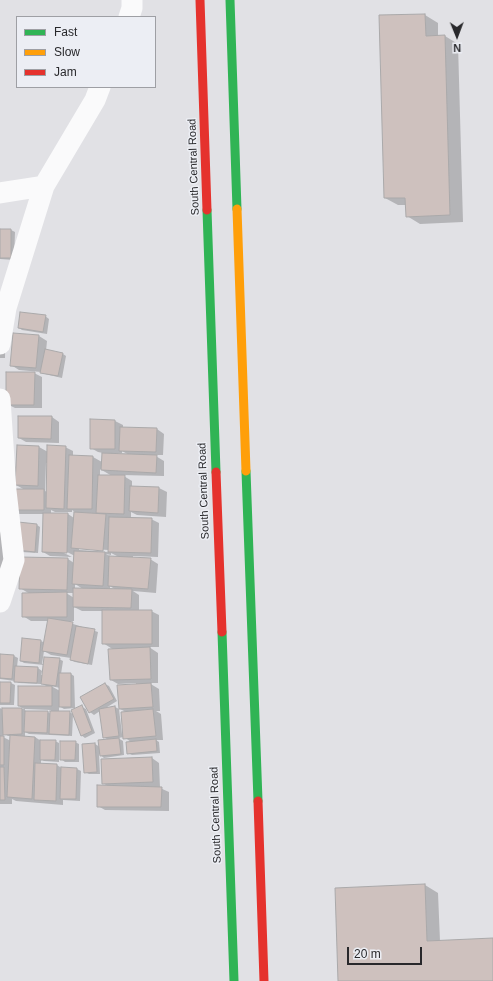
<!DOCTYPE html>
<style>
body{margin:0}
#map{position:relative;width:493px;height:981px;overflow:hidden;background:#e1e1e5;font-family:Helvetica,sans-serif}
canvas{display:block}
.legend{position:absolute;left:16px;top:16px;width:140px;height:72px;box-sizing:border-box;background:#eceef4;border:1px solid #9e9fa4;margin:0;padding:5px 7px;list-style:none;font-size:12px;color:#28282b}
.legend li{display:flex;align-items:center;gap:8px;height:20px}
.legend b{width:20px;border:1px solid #9e9fa4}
.north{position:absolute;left:437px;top:16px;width:40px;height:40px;-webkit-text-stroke:3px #eceef4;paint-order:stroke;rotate:179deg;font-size:11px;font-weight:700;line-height:16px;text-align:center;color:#28282b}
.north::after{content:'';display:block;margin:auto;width:14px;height:18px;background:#28282b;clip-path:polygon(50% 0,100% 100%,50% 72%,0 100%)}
.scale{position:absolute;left:347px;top:947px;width:75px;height:18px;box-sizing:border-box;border:2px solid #28282b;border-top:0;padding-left:5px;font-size:12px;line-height:14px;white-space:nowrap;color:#28282b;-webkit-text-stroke:3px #eceef4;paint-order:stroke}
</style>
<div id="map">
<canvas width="493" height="981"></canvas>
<ul class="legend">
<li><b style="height:5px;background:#30b455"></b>Fast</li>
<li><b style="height:5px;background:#ff9f0a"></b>Slow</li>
<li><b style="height:5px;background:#e5322d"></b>Jam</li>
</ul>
<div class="north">N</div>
<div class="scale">20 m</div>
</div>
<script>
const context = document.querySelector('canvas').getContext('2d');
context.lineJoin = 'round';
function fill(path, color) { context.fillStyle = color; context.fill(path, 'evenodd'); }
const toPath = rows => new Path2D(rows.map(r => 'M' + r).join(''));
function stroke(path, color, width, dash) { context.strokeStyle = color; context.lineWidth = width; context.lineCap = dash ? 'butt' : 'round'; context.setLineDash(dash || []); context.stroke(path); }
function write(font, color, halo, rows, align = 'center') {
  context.font = font + ' Helvetica,sans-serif'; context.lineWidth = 3; context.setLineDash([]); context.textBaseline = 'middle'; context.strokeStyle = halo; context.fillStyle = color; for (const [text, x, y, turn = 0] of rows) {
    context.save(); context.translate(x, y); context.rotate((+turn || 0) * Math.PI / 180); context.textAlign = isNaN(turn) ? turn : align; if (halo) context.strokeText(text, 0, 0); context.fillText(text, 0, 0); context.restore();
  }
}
const shadow = toPath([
 [425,15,438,23,438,36,445,36,458,44,463,222,420,224,407,216,407,205,398,205,385,198],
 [0,230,11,230,15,232,14,260,0,259],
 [0,296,6,300,5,358,0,358],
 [45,316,49,319,47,334,22,330,19,328],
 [14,334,39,336,47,341,46,351,63,354,66,356,62,378,45,374,41,372,19,370,11,365],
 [34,373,42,377,42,408,15,408,7,404],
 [52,417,59,422,59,443,26,442,19,438],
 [115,421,123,425,123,428,157,429,164,434,163,455,154,455,164,461,164,476,122,475,132,481,132,487,159,488,167,492,166,517,137,515,131,512,131,518,151,519,159,523,158,557,133,556,133,558,150,559,158,564,156,593,133,591,139,595,139,611,151,611,159,615,159,647,149,647,158,653,158,683,149,683,159,689,160,711,156,711,161,714,163,740,156,740,159,742,160,753,132,755,128,753,131,742,124,737,118,738,123,741,124,755,104,758,99,754,100,774,89,774,85,772,95,744,100,747,108,740,104,737,100,711,94,715,90,712,81,697,105,684,109,686,117,701,104,709,115,707,119,709,122,734,124,733,126,712,120,709,136,685,136,683,118,684,111,680,114,650,103,643,103,611,82,611,74,607,74,621,67,621,67,622,98,632,92,665,75,662,71,660,71,658,51,655,44,651,42,664,59,659,63,661,61,674,71,674,74,676,75,708,64,709,59,706,59,712,69,712,73,714,72,736,29,734,25,732,25,737,35,737,41,741,55,741,59,743,59,762,44,761,41,759,41,765,57,765,63,769,77,769,81,771,80,801,63,800,63,805,16,801,12,799,12,804,0,804,0,708,3,710,3,709,24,709,19,706,48,687,41,683,41,684,19,683,15,681,0,679,0,655,14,656,18,658,17,667,38,668,42,671,41,675,43,675,44,665,24,663,21,661,41,641,45,643,48,621,31,621,23,616,30,594,20,588,68,559,74,563,75,556,63,550,62,552,72,557,50,556,43,552,44,514,19,514,12,509,25,490,16,485,39,447,48,452,65,447,73,451,73,456,93,457,102,462,103,453,98,452,91,448],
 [122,451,129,455,116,455,116,453,122,453],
 [46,463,48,463,47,492,45,491],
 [100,469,112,476,100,476],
 [51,510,55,512,72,512,72,510,75,512,74,518,68,514,51,514],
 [79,548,108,550,108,552,79,550],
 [111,553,119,557,111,557,106,554,111,555],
 [75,584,83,589,75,589],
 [110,586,116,590,110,590],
 [66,593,74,593,74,598,71,596],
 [51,686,60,688,60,691],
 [25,709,51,710,51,714,48,712,25,712],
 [3,733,8,736,11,736,11,741,3,737],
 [37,525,40,527,38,553,21,552],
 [0,532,8,537,0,582],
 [0,683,11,683,15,685,14,705,0,705],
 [82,707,86,709,95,733,85,738,81,735],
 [75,742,79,744,79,762,65,762,61,759],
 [152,758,159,763,160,788,169,792,169,811,105,810,98,806,109,787,103,783],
 [425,885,438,893,440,941,493,939,493,981,339,981]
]);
const building = toPath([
 [425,14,426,36,445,35,450,215,406,217,405,198,384,198,379,15,425,14],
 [0,229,11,229,11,258,0,258,0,229],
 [20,312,46,315,43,332,18,328,20,312],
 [13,333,39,335,36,368,10,366,13,333],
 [45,349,63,353,58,376,40,373,45,349],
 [6,372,35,372,34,405,6,405,6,372],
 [18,416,52,416,51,439,18,438,18,416],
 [90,419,115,420,115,449,90,449,90,419],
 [120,427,157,428,156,452,119,451,120,427],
 [17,445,39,446,38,486,15,485,17,445],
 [47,445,66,446,64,509,46,508,47,445],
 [102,453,157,455,156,473,101,470,102,453],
 [69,455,93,456,92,509,67,509,69,455],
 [98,475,125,475,124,514,96,513,98,475],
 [130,486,159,487,158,513,129,511,130,486],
 [11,489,44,489,44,510,11,510,11,489],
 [74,512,106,514,103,551,71,548,74,512],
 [43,513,68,513,67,553,42,552,43,513],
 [109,517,152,518,151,553,108,552,109,517],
 [18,522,37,524,35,552,16,550,18,522],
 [74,551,105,552,103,586,72,584,74,551],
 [109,556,151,558,148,589,108,586,109,556],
 [20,557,68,558,67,590,19,589,20,557],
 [73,588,132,589,131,608,73,607,73,588],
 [67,592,67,617,22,617,22,593,67,592],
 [102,610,152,610,152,644,102,644,102,610],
 [48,618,73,622,67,655,42,651,48,618],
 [76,626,95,629,88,664,70,660,76,626],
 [22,638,41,640,39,663,20,661,22,638],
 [150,647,151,679,110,680,108,649,150,647],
 [0,654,14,655,12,679,0,678,0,654],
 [44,657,60,658,56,686,41,684,44,657],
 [15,666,38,667,37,683,14,682,15,666],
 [59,673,71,673,71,707,59,707,59,673],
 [0,682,11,682,10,703,0,703,0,682],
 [105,683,114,699,89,713,80,697,105,683],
 [151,683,153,707,119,709,117,685,151,683],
 [18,686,52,686,52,706,18,706,18,686],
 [82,705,92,731,81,736,71,710,82,705],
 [115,706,119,736,103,738,99,709,115,706],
 [2,708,22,708,22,734,3,735,2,708],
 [153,709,156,736,123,739,121,712,153,709],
 [25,711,48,711,47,733,24,732,25,711],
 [50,711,70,711,69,735,49,734,50,711],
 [10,735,35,737,32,799,7,797,10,735],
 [0,736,4,736,4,765,0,765,0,736],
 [119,738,121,754,100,756,98,740,119,738],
 [156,739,157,751,127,754,126,742,156,739],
 [40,740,56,740,55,760,40,760,40,740],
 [60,741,76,741,75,760,60,760,60,741],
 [95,743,97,772,84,773,82,744,95,743],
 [152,757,153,782,102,784,101,759,152,757],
 [35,763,57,764,56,801,34,800,35,763],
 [0,767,4,767,5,800,0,800,0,767],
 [61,767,77,768,76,799,60,799,61,767],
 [97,785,162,787,161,807,97,807,97,785],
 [425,884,427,941,493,938,493,981,338,981,335,888,425,884]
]);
const street = toPath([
 [129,17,132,8,132,0],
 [0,193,44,186],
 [0,344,6,308,44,186,95,100,100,87],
 [0,399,6,491,14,560,0,602]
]);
const fast = toPath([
 [230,0,237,209],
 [207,210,216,472],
 [246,471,258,801],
 [222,632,234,981]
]);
const slow = toPath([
 [237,209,246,471]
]);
const jam = toPath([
 [200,0,207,210],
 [216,472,222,632],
 [258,801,264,981]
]);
const streetNames = [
 ["South Central Road",194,167,-92],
 ["South Central Road",204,491,-92],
 ["South Central Road",216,815,-92]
];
fill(shadow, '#0003');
fill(building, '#cec1be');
stroke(building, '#aaa9aa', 1);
stroke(street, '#fafafb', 21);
stroke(fast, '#30b455', 9);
stroke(slow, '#ff9f0a', 9);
stroke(jam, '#e5322d', 9);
write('11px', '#28282b', '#eceef4', streetNames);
</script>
